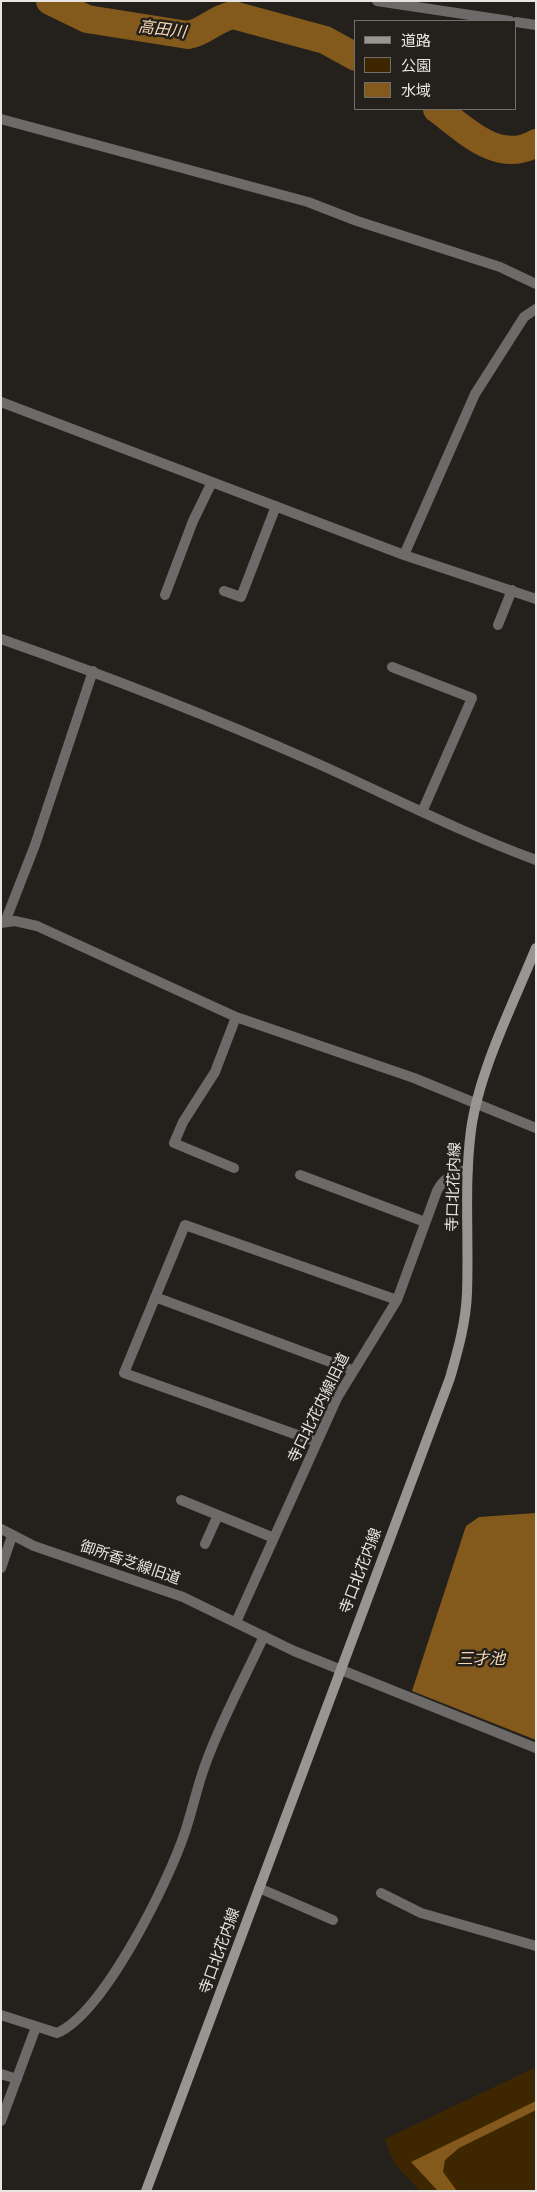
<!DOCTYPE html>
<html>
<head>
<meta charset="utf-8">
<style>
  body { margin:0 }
  #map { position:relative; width:537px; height:2192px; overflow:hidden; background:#24211c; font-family:"Open Sans","Noto Sans JP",sans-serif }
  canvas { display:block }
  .frame { position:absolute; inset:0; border:2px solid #e7e4e1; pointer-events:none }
  .legend { position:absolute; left:354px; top:20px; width:162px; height:90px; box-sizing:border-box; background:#24211c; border:1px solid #726f6b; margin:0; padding:6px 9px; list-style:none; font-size:15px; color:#e7e4e1 }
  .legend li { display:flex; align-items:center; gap:10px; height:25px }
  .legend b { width:25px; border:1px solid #726f6b }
</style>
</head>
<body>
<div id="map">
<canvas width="537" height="2192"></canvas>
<div class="frame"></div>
<ul class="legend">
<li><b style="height:6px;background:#989592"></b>道路</li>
<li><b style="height:14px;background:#3e2600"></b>公園</li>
<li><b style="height:14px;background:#845a1c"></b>水域</li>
</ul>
</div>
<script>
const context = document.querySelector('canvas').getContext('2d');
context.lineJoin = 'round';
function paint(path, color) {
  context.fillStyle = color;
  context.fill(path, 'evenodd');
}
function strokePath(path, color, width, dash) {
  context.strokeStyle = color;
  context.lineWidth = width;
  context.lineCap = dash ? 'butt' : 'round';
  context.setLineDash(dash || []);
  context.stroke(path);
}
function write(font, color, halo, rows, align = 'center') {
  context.font = font + ' "Open Sans","Noto Sans JP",sans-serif';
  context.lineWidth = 5;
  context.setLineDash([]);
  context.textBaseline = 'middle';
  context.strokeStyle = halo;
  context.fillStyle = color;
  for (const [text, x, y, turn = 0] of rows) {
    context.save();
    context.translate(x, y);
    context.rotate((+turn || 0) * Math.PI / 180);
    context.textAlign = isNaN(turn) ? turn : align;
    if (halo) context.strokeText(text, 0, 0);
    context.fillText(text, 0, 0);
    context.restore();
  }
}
paint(new Path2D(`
  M536,2067v124h-116l-26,-28 -9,-24z`), '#3e2600');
paint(new Path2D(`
  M536,1513v227l-124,-49 54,-165 13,-9z
  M536,2101v9l-77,38 -14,12 -2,12 14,19h-19l-27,-29z`), '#845a1c');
strokePath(new Path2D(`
  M50,1l37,18 101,16c17,-3 26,-16 45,-20l92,25 31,17
  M437,109c29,21 61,56 99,34`), '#845a1c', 28);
strokePath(new Path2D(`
  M377,1l133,20
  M516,22l20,3
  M1,119l307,83 49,19 143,46 36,17
  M1,402l403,153 132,44
  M404,555l71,-161 49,-77 12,-8
  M224,591l17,6 35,-91
  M165,595l28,-74 19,-39
  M498,625l14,-35
  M1,639c106,37 211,78 313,123 74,33 146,70 222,98
  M392,667l80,31 -50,114
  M5,922l30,-77 58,-174
  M1,923l14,-2 22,5 199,91 178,61 122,50
  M234,1168l-60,-25 9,-21 32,-50 21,-55
  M300,1175l125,47
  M155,1297l197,73
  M317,1442l-193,-69 61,-148 212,75
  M181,1500l93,38
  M205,1544l13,-29
  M1,1568l11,-32
  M236,1622l101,-224 60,-98 40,-109c7,-14 17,-17 31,-22
  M259,1888l74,32
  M381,1893l40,20 115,33
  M1,2015l56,18c47,-20 112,-152 128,-201 8,-24 13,-49 22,-72 16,-43 38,-83 57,-124
  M1,2074l16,5
  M1,2121l35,-94`), '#6d6b69', 10);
strokePath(new Path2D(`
  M1,1529l33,17 149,51 111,54 242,97`), '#6d6b69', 10);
strokePath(new Path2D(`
  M146,2191l304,-813c8,-28 16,-56 17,-85 2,-54 -3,-109 4,-163 8,-59 42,-126 65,-182`), '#989592', 10);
write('15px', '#e7e4e1', '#24211c', [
  ["寺口北花内線",454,1187,-88],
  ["寺口北花内線旧道",319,1408,-64],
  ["御所香芝線旧道",130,1563,19],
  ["寺口北花内線",361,1571,-69],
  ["寺口北花内線",220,1951,-70]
]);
write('italic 16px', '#f8dab5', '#24211c', [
  ["高田川",162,30,7],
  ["三才池",481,1659]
]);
</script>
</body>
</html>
